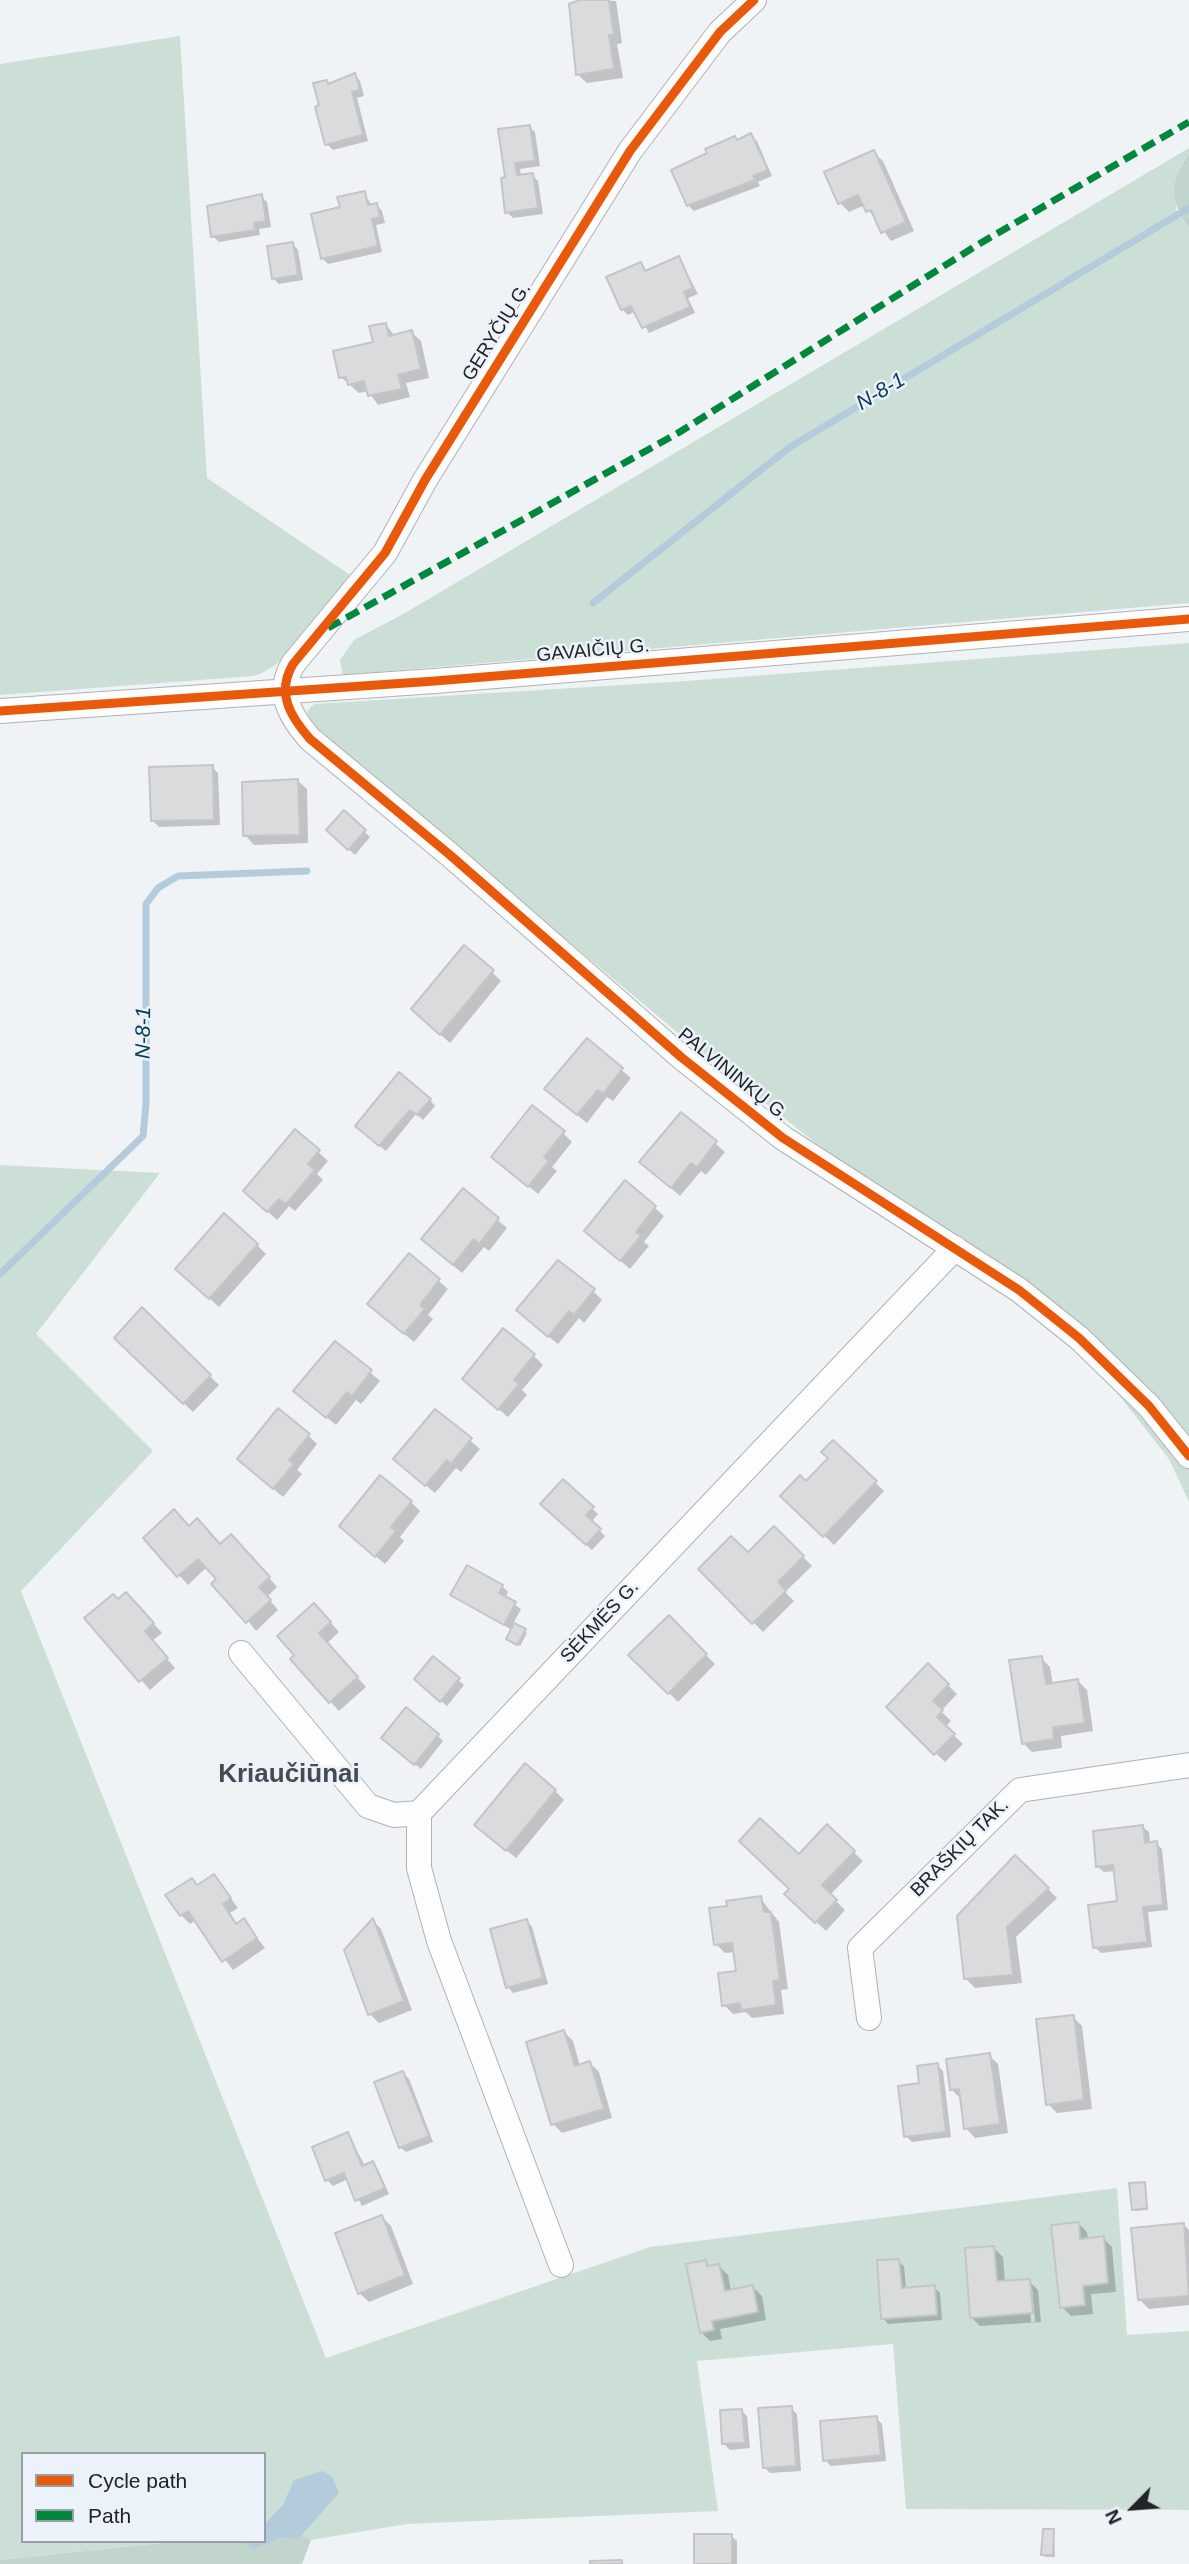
<!DOCTYPE html>
<html>
<head>
<meta charset="utf-8">
<style>
  body { margin:0 }
  #map { position:relative; width:1189px; height:2564px; overflow:hidden; background:#f0f3f6; font-family:Arial,sans-serif }
  canvas { display:block }
  .legend { position:absolute; left:21px; top:2452px; width:245px; height:91px; box-sizing:border-box; background:#ecf2fa; border:2px solid #9b9fa5; margin:0; padding:9px 12px; list-style:none; font-size:21px; color:#212326 }
  .legend li { display:flex; align-items:center; gap:14px; height:35px }
  .legend b { width:35px; border:2px solid #9b9fa5 }
  .north { position:absolute; left:1098px; top:2473px; width:70px; height:70px; -webkit-text-stroke:5px #ecf2fa; paint-order:stroke; rotate:245deg; font-size:19px; font-weight:700; line-height:28px; text-align:center; color:#212326 }
  .north::after { content:''; display:block; margin:auto; width:24px; height:32px; background:#212326; clip-path:polygon(50% 0,100% 100%,50% 72%,0 100%) }
</style>
</head>
<body>
<div id="map">
<canvas width="1189" height="2564"></canvas>
<ul class="legend">
<li><b style="height:9px;background:#e8590c"></b>Cycle path</li>
<li><b style="height:9px;background:#00873e"></b>Path</li>
</ul>
<div class="north">N</div>
</div>
<script>
const context = document.querySelector('canvas').getContext('2d');
context.lineJoin = 'round';
function paint(path, color) {
  context.fillStyle = color;
  context.fill(path, 'evenodd');
}
function strokePath(path, color, width, dash) {
  context.strokeStyle = color;
  context.lineWidth = width;
  context.lineCap = dash ? 'butt' : 'round';
  context.setLineDash(dash || []);
  context.stroke(path);
}
function write(font, color, halo, rows, align = 'center') {
  context.font = font + ' Arial,sans-serif';
  context.lineWidth = 5;
  context.setLineDash([]);
  context.textBaseline = 'middle';
  context.strokeStyle = halo;
  context.fillStyle = color;
  for (const [text, x, y, turn = 0] of rows) {
    context.save();
    context.translate(x, y);
    context.rotate((+turn || 0) * Math.PI / 180);
    context.textAlign = isNaN(turn) ? turn : align;
    if (halo) context.strokeText(text, 0, 0);
    context.fillText(text, 0, 0);
    context.restore();
  }
}
paint(new Path2D(`
  M180,36l27,442 146,99c-26,30 -61,87 -99,99l-254,19v-631z
  M1189,148v6l-8,11 -5,45 13,18v375l-846,72 -3,-15 14,-20 51,-27z
  M1189,643v859l-20,-43 -71,-91 -124,-118 -151,-101 -121,-96 -391,-327 -4,-15 7,-7 372,-23z
  M0,1165l160,8 -124,161 117,117 -132,140 305,767 324,-111 467,-59 10,147 62,-4v179l-283,-1 -13,-165 -196,17 21,150 -311,13 -96,16 -16,-10 -31,3v-79h-241v87h157l-180,19z`), '#cbdfd7');
paint(new Path2D(`
  M1189,154v74c-19,-26 -20,-47 0,-74z
  M295,2530l16,10 -9,24h-302v-4l180,-19h84z`), '#c1d5cd');
paint(new Path2D(`
  M323,2471l9,6 7,16 -41,46 -16,-2 -29,12 -13,-8h24v-16l19,-20 11,-25z`), '#b4cbdb');
paint(new Path2D(`
  M582,0l34,1 6,42 -5,1 6,34 -36,5 -10,-9z
  M355,75l5,6 4,15 -7,2 11,43 -35,9 -6,-6v-62l3,3z
  M529,127l6,5 5,34 -20,3 1,8 11,-2 6,6 5,33 -30,4 -6,-6v-33z
  M751,135l6,6 15,35 -14,6 2,4 -66,25 -6,-6 50,-64z
  M873,152l10,9 31,70 -23,10 -26,-36 -16,7 -9,-9z
  M364,192l8,14 5,-1 5,6 3,12 -9,2 6,27 -54,12 -6,-6 20,-50z
  M261,196l6,6 4,25 -12,2 1,6 -41,7 -6,-6z
  M293,244l5,6 5,30 -24,4 -6,-6z
  M679,258l19,36 -10,4 7,15 -46,20 -13,-22 -8,4 -6,-6 19,-45 6,8z
  M385,324l10,12 16,-4 10,9 8,37 -23,5 4,14 -32,8 -10,-14 -9,2 -18,-16 34,-34z
  M212,767l6,6 2,52 -61,2 -6,-6z
  M297,780l10,9 1,54 -54,2 -9,-10z
  M344,813l26,24 -15,18 -27,-25z
  M492,972l9,9 -51,62 -28,-25z
  M587,1041l44,37 -18,23 -6,-4 -20,26 -31,-25z
  M430,1100l5,6 -12,14 -7,-6 -30,37 -23,-19z
  M681,1114l44,38 -19,23 -5,-4 -21,25 -39,-34z
  M296,1132l32,29 -11,13 6,6 -28,31 -6,-5 -12,14 -22,-20z
  M563,1133l9,9 -20,25 5,4 -19,23 -35,-29z
  M625,1182l39,34 -20,26 5,4 -19,23 -44,-38z
  M463,1191l44,37 -18,23 -5,-4 -22,26 -30,-25z
  M257,1245l9,9 -47,53 -32,-29z
  M409,1255l39,34 -20,26 5,4 -19,23 -35,-29z
  M593,1291l9,9 -18,23 -5,-5 -21,26 -31,-25z
  M142,1310l77,75 -26,27 -77,-74z
  M336,1343l44,38 -19,23 -5,-4 -20,25 -31,-25z
  M534,1356l9,9 -21,25 5,5 -19,22 -35,-29z
  M436,1411l44,38 -19,23 -5,-4 -21,25 -30,-25z
  M308,1435l9,9 -20,26 5,4 -19,23 -35,-29z
  M833,1442l51,49 -50,54 -51,-49 23,-13 24,-25z
  M563,1482l35,32 -7,8 14,14 -13,14 -44,-40z
  M411,1502l9,9 -20,26 4,4 -19,23 -35,-29z
  M189,1528l31,18 20,-1 37,42 -10,10 11,13 -22,21 -49,-64 -19,18 -42,-46z
  M774,1528l38,38 -27,26 9,9 -31,31 -62,-63 47,-14z
  M502,1586l6,6 -3,6 16,11 -8,15 14,9 -7,13 -9,-5 1,-11 -60,-36z
  M118,1601l17,2 27,30 -10,8 23,27 -25,22 -63,-72z
  M323,1614l16,18 -12,11 39,44 -27,24 -47,-51z
  M669,1618l46,46 -37,38 -47,-47z
  M1041,1658l9,9 3,18 25,-4 9,9 6,41 -32,5 1,12 -30,4 -9,-9z
  M928,1666l29,28 -16,17 10,10 -6,6 18,17 -18,18 -57,-55z
  M458,1680l6,5 -17,21 -25,-21z
  M438,1736l5,5 -22,28 -32,-26z
  M555,1791l9,9 -48,58 -31,-25z
  M827,1827l36,34 -33,34 15,15 -19,21 -39,-37 4,-5 8,-32z
  M1143,1827l6,5 1,12 6,-1 6,6 6,61 -20,2 4,35 -51,6 -6,-6 24,-45 -4,-31 -11,1 -6,-5z
  M1015,1857l42,41 -41,39 6,46 -47,5 -9,-9z
  M214,1876l24,32 -8,5 8,12 6,-4 21,27 -32,22 -37,-50 -6,4 -9,-9z
  M760,1898l19,24 9,67 -7,1 3,24 -32,4 -6,-6 -13,2 -9,-9 14,-33 -3,-20 -10,1 -9,-9 12,-37z
  M373,1921l8,8 31,81 -33,13 -9,-9z
  M527,1921l5,6 16,57 -35,9 -5,-6z
  M1073,2017l9,9 10,83 -35,4 -9,-9z
  M564,2032l9,9 7,25 10,-3 9,9 13,46 -50,15 -9,-9z
  M989,2055l9,9 10,69 -33,5 -9,-10 -5,-29 -9,-9z
  M937,2065l6,6 8,66 -39,5 -6,-6 15,-51z
  M403,2073l6,6 24,63 -27,10 -6,-5z
  M348,2134l17,32 7,-3 6,6 11,25 -27,12 -14,-27 -15,7 -6,-6z
  M1144,2183l4,27 -12,1 -2,-2z
  M382,2217l9,9 22,58 -44,18 -10,-9z
  M1078,2223l9,9 1,8 15,-2 9,9 4,45 -25,2 2,20 -22,2 -9,-9z
  M1184,2225l5,5v75l-40,4 -9,-9z
  M994,2248l9,9 2,25 24,-1 9,9 3,32 -61,4 -9,-9zM1029,2288h3l3,34h-4z
  M898,2261l6,5 2,23 28,-2 6,6 2,27 -54,4 -5,-6z
  M705,2262l6,5 8,-1 9,9 3,16 22,-4 9,9 4,24 -46,9 2,10 -12,2 -9,-9z
  M791,2408l6,6 4,57 -31,2 -6,-6z
  M742,2411l5,5 3,32 -20,2 -6,-6z
  M876,2418l6,6 4,37 -55,5 -6,-6z
  M1054,2531l1,26h-10l-2,-3z
  M731,2536l6,5v23h-41z`), '#0003');
strokePath(new Path2D(`
  M593,603l197,-156 399,-239
  M0,1274l143,-138 3,-32v-200l12,-16 20,-12 129,-5`), '#b4cbdb', 7);
const building = new Path2D(`
  M580,0h29l5,35h-5l5,34 -38,6 -7,-71z
  M355,73l5,17 -8,2 11,43 -38,10 -10,-38 4,-2 -6,-22 14,-3 1,4z
  M530,125l5,36 -20,2 2,12 16,-2 5,35 -33,5 -4,-35 4,-1 -7,-48z
  M751,133l17,37 -15,6 2,4 -68,26 -16,-36 36,-17 -2,-4 30,-13 2,4z
  M874,150l32,72 -25,11 -10,-23 -5,2 -8,-17 -20,9 -14,-32z
  M365,191l3,14 9,-2 3,14 -8,2 6,27 -57,13 -10,-45 29,-7 -3,-10z
  M262,194l4,27 -12,2 1,7 -44,7 -4,-31z
  M293,242l5,33 -26,4 -5,-33z
  M679,256l14,32 -9,4 6,15 -48,21 -11,-22 -10,4 -15,-33 35,-15 4,9z
  M386,323l3,13 23,-6 9,39 -23,6 4,14 -34,7 -4,-15 -16,4 -2,-8 -7,1 -6,-27 40,-9 -4,-16z
  M213,765l1,55 -63,1 -2,-54z
  M298,779l2,56 -57,1 -1,-54z
  M344,810l22,20 -18,20 -22,-20z
  M464,945l30,25 -54,65 -29,-26z
  M587,1038l36,30 -20,26 -5,-4 -21,25 -33,-26z
  M399,1072l32,27 -14,16 -7,-5 -31,36 -24,-20z
  M532,1105l33,26 -21,26 5,4 -21,26 -37,-30z
  M681,1112l36,29 -20,26 -6,-4 -20,25 -32,-26z
  M295,1129l25,21 -12,14 7,6 -29,34 -7,-5 -12,13 -24,-21z
  M625,1180l31,26 -20,26 5,4 -21,25 -36,-30z
  M463,1188l36,30 -20,26 -5,-5 -21,26 -32,-26z
  M224,1213l34,31 -49,55 -34,-30z
  M409,1253l31,26 -20,26 5,4 -21,25 -37,-30z
  M558,1260l37,29 -21,26 -5,-4 -21,26 -32,-27z
  M142,1307l69,68 -28,29 -69,-66z
  M503,1328l32,26 -21,26 5,4 -21,26 -36,-31z
  M335,1341l37,29 -20,26 -5,-4 -21,26 -33,-27z
  M278,1408l32,26 -21,26 5,4 -21,25 -36,-30z
  M435,1409l37,29 -21,26 -4,-4 -22,26 -32,-27z
  M833,1440l44,41 -54,56 -43,-41 20,-21 6,6 22,-23 -7,-6z
  M380,1475l32,26 -21,26 5,4 -21,26 -36,-31z
  M563,1479l31,28 -8,8 15,14 -15,16 -46,-41z
  M174,1509l15,17 8,-8 23,26 11,-10 39,43 -11,10 12,13 -25,23 -35,-39 5,-5 -18,-20 -21,18 -34,-39z
  M774,1526l30,30 -26,26 8,9 -34,33 -54,-55 33,-33 17,16z
  M467,1565l36,20 -4,8 17,9 -12,23 -54,-30z
  M126,1592l28,31 -9,8 23,27 -29,24 -55,-64 29,-24 5,5z
  M314,1603l17,19 -12,11 39,44 -29,26 -39,-44 4,-4 -17,-19z
  M669,1615l38,39 -39,40 -40,-39z
  M514,1623l12,6 -9,16 -11,-6z
  M433,1656l27,22 -20,24 -26,-23z
  M1042,1656l4,28 32,-5 7,44 -32,4 1,12 -32,5 -13,-84z
  M928,1663l21,21 -16,17 10,9 -6,7 18,17 -21,21 -48,-48z
  M406,1707l33,27 -25,31 -33,-27z
  M525,1763l31,27 -50,61 -32,-26z
  M760,1818l39,36 28,-30 28,27 -33,34 15,15 -22,23 -31,-29 5,-5 -50,-48z
  M1143,1825l2,18 12,-2 6,64 -20,2 4,35 -54,6 -5,-43 29,-4 -4,-36 -17,2 -3,-36z
  M1015,1855l34,33 -42,39 6,48 -49,4 -7,-63z
  M214,1874l17,24 -8,6 13,20 8,-6 13,20 -35,24 -34,-51 -8,5 -15,-21 27,-17 5,7z
  M761,1896l3,16h7l9,68 -7,1 3,24 -35,5 -1,-7 -18,3 -4,-33 18,-2 -4,-28 -18,2 -5,-37 18,-2 -1,-5z
  M373,1918l31,83 -36,14 -24,-65z
  M527,1919l16,59 -37,10 -16,-59z
  M1074,2015l10,85 -38,5 -10,-86z
  M564,2030l11,36 15,-5 14,48 -53,16 -25,-83z
  M990,2053l10,71 -36,5 -5,-40 -9,1 -4,-31z
  M938,2063l8,69 -42,5 -6,-51 21,-3 -2,-17z
  M403,2071l26,65 -30,12 -25,-66z
  M348,2132l14,34 11,-5 12,27 -30,13 -11,-28 -19,8 -13,-34z
  M1145,2182l2,26 -15,2 -3,-27z
  M382,2215l23,60 -47,19 -23,-61z
  M1079,2222l1,17 24,-3 4,47 -25,3 2,19 -25,3 -9,-83z
  M1184,2223l5,73 -51,4 -7,-72z
  M994,2246l3,35 33,-2 3,34 -63,5 -5,-70z
  M899,2259l3,29 33,-3 2,30 -56,4 -4,-59z
  M706,2260l1,6 12,-2 6,27 28,-6 5,27 -46,9 2,9 -14,3 -14,-69z
  M792,2406l4,60 -33,2 -5,-60z
  M742,2409l3,34 -23,1 -2,-34z
  M877,2416l4,39 -58,6 -3,-40z
  M1043,2529h11l-1,26h-12z
  M694,2534h38v30h-38z
  M622,2560v4h-32v-3z`);
paint(building, '#dadbdd');
strokePath(building, '#c5c5c8', 2);
const minor = new Path2D(`
  M754,0l-34,32 -90,119 -205,329 -40,73 -92,111c-17,29 -3,52 17,75l140,116 231,202 102,81 236,152 60,48 70,68 40,50
  M0,711l435,-30 754,-62
  M241,1653l127,153 26,9 25,-2 536,-565
  M419,1813v55l20,73 122,324
  M869,2018l-9,-70 160,-158 169,-25`);
strokePath(minor, '#afb2b4', 26);
strokePath(minor, '#fdfdfe', 24);
strokePath(new Path2D(`
  M328,628l350,-195 301,-189 210,-122`), '#00873e', 7, [14, 7]);
strokePath(new Path2D(`
  M754,0l-34,32 -90,119 -205,329 -40,73 -92,111c-17,29 -3,52 17,75l140,116 231,202 102,81 236,152 60,48 70,68 40,50
  M0,711l435,-30 754,-62`), '#e8590c', 9);
write('19px', '#212326', '#ecf2fa', [
  ["GERYČIŲ G.",497,332,-58],
  ["GAVAIČIŲ G.",593,651,-5],
  ["PALVININKŲ G.",733,1075,39],
  ["SĖKMĖS G.",600,1622,-47],
  ["BRAŠKIŲ TAK.",960,1848,-45]
]);
write('italic 21px', '#003b58', '#ecf2fa', [
  ["N-8-1",881,392,-31],
  ["N-8-1",144,1033,-89]
]);
write('bold 26px', '#474b51', '#ecf2fa', [
  ["Kriaučiūnai",289,1775]
]);
</script>
</body>
</html>
